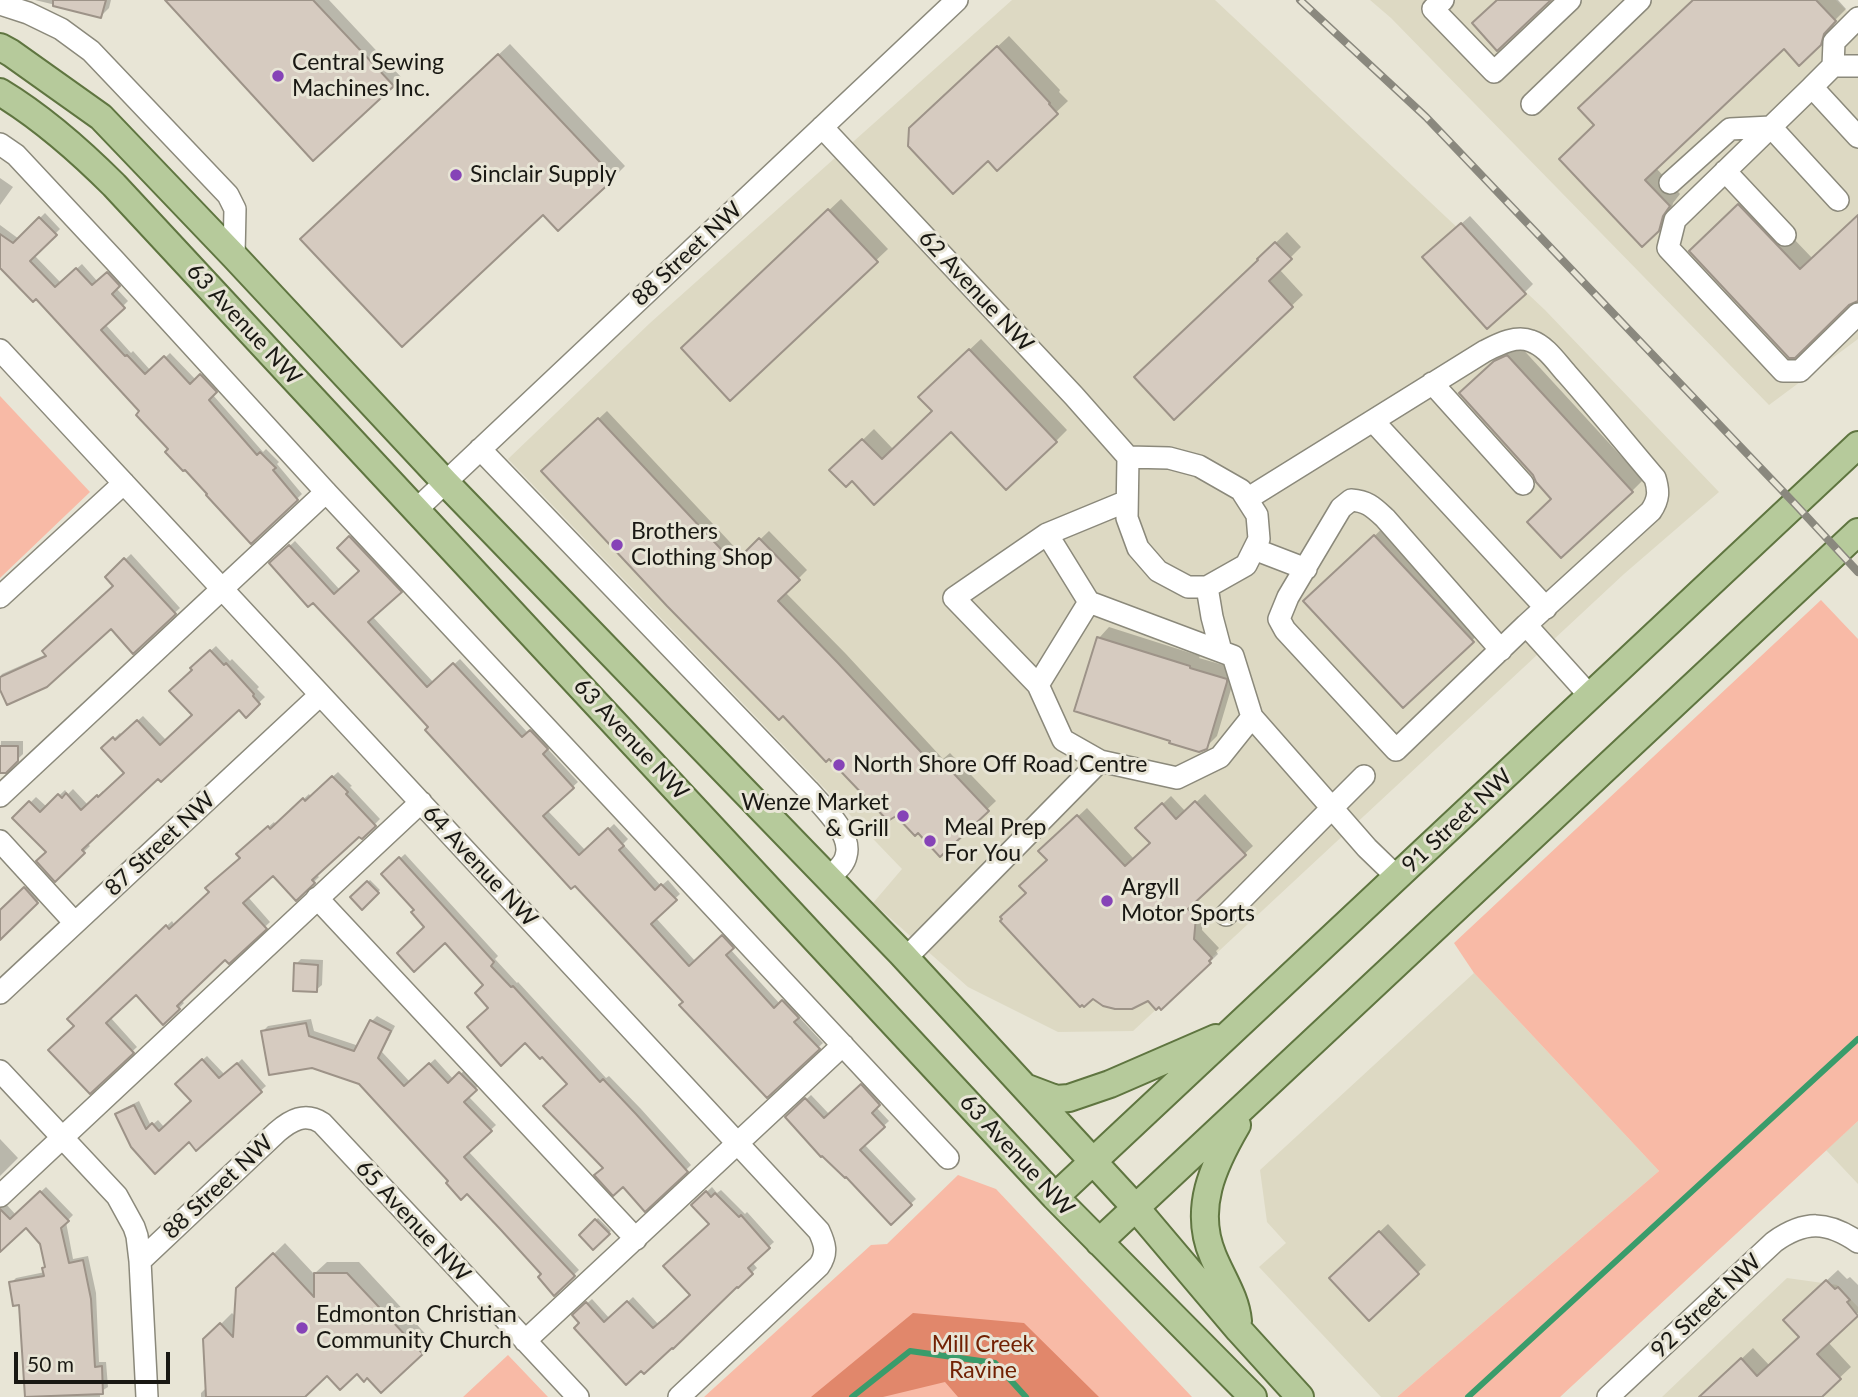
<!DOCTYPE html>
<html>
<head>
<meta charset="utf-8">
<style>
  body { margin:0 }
  #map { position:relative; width:1858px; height:1397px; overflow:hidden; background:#e8e5d6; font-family:Lato,sans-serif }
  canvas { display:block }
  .scale { position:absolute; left:14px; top:1352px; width:156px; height:32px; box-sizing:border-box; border:4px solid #191813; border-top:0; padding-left:9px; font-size:21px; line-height:24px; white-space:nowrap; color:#191813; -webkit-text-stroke:5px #e8e5d6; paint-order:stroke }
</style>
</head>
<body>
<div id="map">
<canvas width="1858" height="1397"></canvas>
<div class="scale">50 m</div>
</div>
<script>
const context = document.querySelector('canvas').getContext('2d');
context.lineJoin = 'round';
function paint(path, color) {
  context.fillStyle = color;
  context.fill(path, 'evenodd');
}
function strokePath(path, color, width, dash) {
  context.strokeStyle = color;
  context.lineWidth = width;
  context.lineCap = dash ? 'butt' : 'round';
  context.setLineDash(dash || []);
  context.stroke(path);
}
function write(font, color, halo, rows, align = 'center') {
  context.font = font + ' Lato,sans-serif';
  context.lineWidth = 6;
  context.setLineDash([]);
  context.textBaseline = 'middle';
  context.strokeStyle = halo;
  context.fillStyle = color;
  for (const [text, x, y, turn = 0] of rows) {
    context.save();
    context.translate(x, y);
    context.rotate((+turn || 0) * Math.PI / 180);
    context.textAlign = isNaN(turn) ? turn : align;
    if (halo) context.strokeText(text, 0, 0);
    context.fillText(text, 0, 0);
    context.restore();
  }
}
paint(new Path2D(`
  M1012,0h203l330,310 174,182 -95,82 -491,457 -75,1 -90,-45 -95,-84 29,-34 -394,-410 142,-136z
  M1370,0h466l22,22v317l-89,66 -378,-387z
  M1474,973l185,198 -262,226h-16l-122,-130 27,-24 -19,-21 -7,-52z
  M1858,1121v63l-32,-34z
  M1787,1278l50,7 21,22v90h-196z`), '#ddd9c3');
paint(new Path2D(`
  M0,396l90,96 -90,86z
  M1821,600l37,39v482l-298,276h-163l262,-226 -185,-198 -20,-30z
  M958,1175l38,14 196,208h-488l167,-152 16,-1z
  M508,1355l40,42h-85z`), '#f8baa6');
paint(new Path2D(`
  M913,1313l111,10 75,74h-141l-13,-15 -62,15h-72z`), '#e1876b');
paint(new Path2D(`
  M35,0h76l-2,8 -8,8z
  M167,0h162l72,77 -9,8z
  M1695,0h143l8,9 -11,11 -3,12 -32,31 -16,-16 -128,121 24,26 -7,9 -3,14 -28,27 -45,-119z
  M1009,36l51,54 -1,2 9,9 -71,67 -9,-10 -65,-42z
  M510,44l115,122 -11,11 -71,36 -229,15z
  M0,178l13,9 -13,18z
  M1751,194l62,65 45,-43v83l-156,-59z
  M841,199l47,50 -158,149 -36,-61z
  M45,213l15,16 -26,26 27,28 21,-19 16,18 15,-14 11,12 -8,8 12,13 -23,23 26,29 2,-2 18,20 19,-18 26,27 10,-10 15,16 -9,8 51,58 3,-3 13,13 -2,2 25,30 -51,48 -80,-93 -29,-38 -106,-114 -36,-29v-43l19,14z
  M1470,216l63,68 -9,9 -91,-44z
  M1287,232l14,15 -22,22 24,26 -129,122 -38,-40z
  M981,339l86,91 -11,11 -105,-11 -99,49 -20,-9 42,-41 19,20 41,-38 -3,-25z
  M1519,345l124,135 -11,11 -79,8 -80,-117 34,-32z
  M607,411l136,145 26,-25 38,39 -22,22 61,62 97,105 7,-6 46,48 -56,53 -22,-23 -89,-74 -46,-43 -240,-243z
  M1386,525l98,104 -81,76 -86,-115z
  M355,532l50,54 -33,30 62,67 26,-24 68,74 8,-7 16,17 -5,5 31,34 -31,28 39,41 28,-27 14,15 -5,5 38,42 7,-6 12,14 -25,23 41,45 32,-30 9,9 -7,8 50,55 9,-8 14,15 -5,5 25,27 -56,53 -82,-94 -372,-402 -42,-36 24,-23 45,49 21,-19 -22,-23z
  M131,554l49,54 -47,43 -22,-24 -111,59v-9l2,-3 45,-20 68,-68 -8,-9z
  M1109,627l91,29 -1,2 38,11 -20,67 -11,11 -107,-109z
  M216,646l14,15 2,-2 27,28 -2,2 8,8 -19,18 -7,-7 -81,69 -71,66 3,3 -35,33 -7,-27 -33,-34 21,-21 11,10 18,-17 3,4 5,-5 15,16 15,-14 2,2 21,-20 -22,-25 16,-15 2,2 21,-19 23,24 28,-25v-45l-2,-2z
  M1,741h22v13l-18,17h-5z
  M338,772l14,14 -2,1 30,32 -18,18 -3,-3 -43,40 3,3 -22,21 -24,-25 -25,24 22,25 -41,39 -3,-3 -45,42 3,3 -20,20 -28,-30 -26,24 27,30 -47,44 -14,-65 -7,-7 103,-98 3,5 36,-34 31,-34 2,-9 30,-27 2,3 33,-31 2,3z
  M1205,794l48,52 -57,54 8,8 -2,22 17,18 -3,3 2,3 -8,8 -182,-69 21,-33 -8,-9 46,-43 47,51 18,-16 -14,-15 33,-32 15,16z
  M405,854l93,102 -3,3 22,24 1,-1 88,96 3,-2 32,33 50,56 -46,44 -40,-42 -36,-83 -27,-30 -52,-46 -4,-23 -41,-44 -18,-14 -11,-17 -33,-36z
  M370,880l10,10 -18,17 -10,-9z
  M30,883l12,14 -42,43v-28z
  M301,959l22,1 -1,25 -6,5 -20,-26z
  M377,1016l18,10 -13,26 28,30 25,-23 19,21 12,-11 14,15 -12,12 28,29 -28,26 111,119 -25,23 -11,-20 -76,-82 -16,-10 -91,-99 -97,-51 5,-5 43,-7 3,12 45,15 13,-25z
  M207,1056l18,19 17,-16 24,27 -70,62 -7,-8 -34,31 -38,-56 4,-5 18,-9 12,25 7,-6 6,7 29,-26 -16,-17z
  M867,1080l17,19 -8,8 13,14 -25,23 52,55 -25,23 -104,-105 24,-22 19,20z
  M0,1139l18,19 -18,18z
  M46,1187l27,28 -7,7 7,37 15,-3 8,37 3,69h7l2,25 -8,5v5h-74l-5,-94 -10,-20 5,-5 29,-6 2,-6 -5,-23 -16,-18 -26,-4v-14l3,-3h3l10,11z
  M712,1187l5,6 4,-3 24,24 2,-2 27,30 -22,20 5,6 -84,79 -92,-24 -7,-8 18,-16 18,20 23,-22 26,28 33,-30 20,-71 -19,-19z
  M598,1218l13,13 -18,17 -12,-13z
  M1388,1224l38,41 -57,53 -38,-40z
  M285,1243l29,31 13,-12h32l74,80 -11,11 -55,23 -10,-4 -30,2 -25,23h-101v-4l6,-6 -2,-47 27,-27 4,4 2,-28z
  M1838,1270l9,9 3,-2 8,8v28l-30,29 23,25 -32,30h-118l52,-49 17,18 31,-30 -4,-28z`), '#0003');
strokePath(new Path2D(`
  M852,1397l58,-46 85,12 31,34
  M1468,1397l390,-358`), '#399c6b', 6);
const building = new Path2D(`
  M53,0h53l-5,18 -48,-12z
  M165,0h148l81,86 -81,75z
  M1497,0h54l-54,51 -25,-28z
  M1693,0h123l20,21 -12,13 -3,11 -22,21 -15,-17 -139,131 25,26 -7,10 -4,15 -17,16 -83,-88 35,-34 -16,-17z
  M997,46l53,57 -1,1 9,10 -61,57 -9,-10 -35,33 -45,-48 1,-18z
  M498,54l117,124 -57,53 -15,-16 -141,132 -102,-108z
  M1738,204l62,65 58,-54v86l-9,4 -54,53h-6l-100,-107z
  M828,209l50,53 -148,139 -49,-53z
  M39,217l18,18 -27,26 25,26 21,-19 16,17 15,-13 13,14 -8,8 13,14 -24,22 24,26 2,-1 18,19 19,-18 26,28 10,-10 17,18 -8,8 48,55 3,-3 16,16 -3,2 25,30 -47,44 -45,-49 1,-1 -22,-24 -2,1 -18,-19 3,-3 -32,-34 3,-4 -103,-112 -3,3 -33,-34v-34l13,9z
  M1461,223l65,71 -39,35 -65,-72z
  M1275,242l17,17 -23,22 24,26 -119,113 -40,-43 124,-117 -1,-1z
  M969,349l88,93 -51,48 -55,-58 -77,73 -22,-24 -6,6 -17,-17 33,-31 20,20 50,-48 -14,-14z
  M1507,355l126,137 -72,66 -34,-36 24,-23 -15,-17 -3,-7 -74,-82 35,-32z
  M598,418l136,145 25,-25 41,42 -22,21 60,62 96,103 7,-6 48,51 -49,46 -22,-24 -3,3 -19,-20 -8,5 -59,-62 -3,3 -43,-46 -4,4 -112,-114 -126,-135z
  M1374,535l100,107 -71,66 -100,-107z
  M349,536l53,56 -34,30 59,65 26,-24 69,74 8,-7 18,19 -5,5 31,34 -31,28 36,39 29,-27 16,18 -5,4 36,40 6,-6 16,16 -26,24 38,42 33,-31 12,13 -8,7 48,53 8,-8 17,18 -5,4 26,27 -53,49 -88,-93 4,-3 -39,-42 -69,-74 -4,3 -146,-159 3,-3 -83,-90 -32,-34 -5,4 -39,-44 20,-18 45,49 25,-23 -22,-23z
  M124,558l52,56 -43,40 -22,-25 -64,58 -40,18 -7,-15v-13l46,-21 -4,-5 71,-65 -8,-9z
  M1097,637l93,29v2l37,11v3l-20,67 -8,3 -30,-9 1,-2 -96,-30z
  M210,650l14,15 2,-2 28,31 -1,2 7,8 -14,14 -7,-8 -78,72 -3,-3 -76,71 3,3 -30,29 -19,-21 10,-9 -34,-34 17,-17 11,11 18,-18 4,4 4,-5 15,17 16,-15 1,2 26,-24 -23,-25 12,-11 2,3 22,-20 23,25 32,-30 -23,-24 23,-21 -2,-2z
  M0,746h18v15l-12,12h-6z
  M332,776l16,16 -2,2 30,32 -14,13 -3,-2 -47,43 3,3 -19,18 -23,-25 -30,27 24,26 -38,35 -4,-4 -48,46 3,3 -17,16 -27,-30 -30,28 28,30 -44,41 -42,-44 26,-24 -7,-7 99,-94 3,4 40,-37 -4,-4 35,-30 -4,-4 32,-28 2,3 33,-31 2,3z
  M1195,801l51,54 -58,54 8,8 -2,22 18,19 -3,3 2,2 -50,47 -2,-3 -3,3 -8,-9 -16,8h-17l-12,-3 -10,-7 -9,8 -2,-2 -2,2 -80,-86 2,-2 -2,-2 26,-24 -7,-7 28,-26 -9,-9 39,-36 48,51 25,-23 -15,-15 27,-25 14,16z
  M399,857l95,105 -3,4 20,21 2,-1 87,96 3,-3 33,35 52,58 -43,40 -22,-25 -10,9 -19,-21 9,-7 -60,-62 24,-22 -25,-27 -2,2 -15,-16 -24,23 -34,-39 21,-19 -13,-15 8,-8 -38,-42 -31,29 -17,-19 27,-26 -13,-15 3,-2 -33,-36z
  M367,881l12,12 -17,17 -12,-13z
  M24,887l14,16 -38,37v-30z
  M294,963l24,2 -1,27 -24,-1z
  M370,1020l21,11 -13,27 26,28 25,-23 19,20 11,-11 18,18 -13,12 28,29 -28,26 111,119 -21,20 -16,-19 3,-3 -40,-44 -34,-36 -6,6 -15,-17 2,-2 -89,-97 -47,-16 -43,7 -8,-44 45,-8 3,13 45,15z
  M202,1059l17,19 18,-15 25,29 -66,59 -7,-9 -34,32 -24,-27 -16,-33 19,-9 12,24 6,-6 7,8 32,-30 -16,-17z
  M861,1084l19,21 -8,8 13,14 -25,23 52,55 -21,20 -45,-48 -1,1 -23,-22 -1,1 -36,-40 20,-19 19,20z
  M40,1191l29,30 -8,7 8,35 14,-3 8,39 4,68 7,-1 1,28 -78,3 -6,-92 -6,1 -4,-24 35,-6 -2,-8 3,-1 -5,-23 -14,-16 -26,24v-43l10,10z
  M706,1191l5,6 4,-4 24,24 2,-2 29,33 -22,20 5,6 -15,14 -1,-1 -64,62 -1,-1 -28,26 -3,-3 -15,14 -52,-57 5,-5 -7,-8 14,-13 18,20 23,-21 26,27 13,-11 24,-22 -27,-29 46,-42 -18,-19z
  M595,1219l15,15 -17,16 -14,-15z
  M1379,1231l40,43 -50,47 -40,-43z
  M273,1253l41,44v-24h33l76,81 -42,39 -14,-15 -3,4 -7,-8 -17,16 -13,-14 -22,21h-99l-3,-58 17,-16 13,14 3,-49z
  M1826,1280l9,9 3,-2 12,13 -3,2 11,14 -41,38 24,25 -19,18h-123l42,-39 16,18 42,-39 -16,-17z`);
paint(building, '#d6cbc0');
strokePath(building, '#9d9388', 2);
const minor = new Path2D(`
  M1443,0l-10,9 61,63 76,-72
  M0,4l28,9 33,16 30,22 137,144 7,14 -1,47
  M1833,66h25
  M1812,87l21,-21 1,-24 24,-24
  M1532,104l108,-104
  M822,127l252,269 54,61 41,1 30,8 42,24 16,25 2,24 -13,26 -39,22h-19l-30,-16 -20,-23 -11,-30 1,-61
  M1858,137l-46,-50 -137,133 -7,28 115,123h17l58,-57
  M0,144l16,11 99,106 211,231 622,666
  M1725,171l60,64
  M1670,183l60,-54 41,-2 67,73
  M0,350l819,881c6,13 9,22 0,35l-140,131
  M1432,383l91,101
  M1373,421l173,187
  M480,449l328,341c14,16 45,44 38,66 -2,10 -12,16 -18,22
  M1247,499l238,-148c14,-7 31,-16 46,-10 15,5 26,22 36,33 30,34 59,70 88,104 4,13 4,21 -4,33l-125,114 64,71
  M417,509l540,-509
  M1047,534l-93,64 84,87 25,55 37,21 77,17 43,-21 32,-40 80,91 -106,107
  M1254,549l52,20
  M1207,587l5,30 9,34
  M0,597l124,-114
  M1089,602l-42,-68 80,-33
  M1501,650l-116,-132c-12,-11 -18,-17 -34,-18l-10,8 -53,89 -9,22 6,11 111,120 130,-125
  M1038,685l51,-83 144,54 19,61
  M1364,776l-32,32 35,40 30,29
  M0,796l326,-304
  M0,841l75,82
  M317,898l319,341
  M906,958l194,-197
  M0,993l320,-298
  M0,1071l117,125 17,31 3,9 3,25 7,136
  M0,1196l421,-394
  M140,1261l137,-129c14,-12 28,-20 45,-9l256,274
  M525,1341l318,-296
  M1608,1397l166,-155c31,-22 53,-21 84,0`);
const major = new Path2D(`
  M0,47l11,6 90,64 133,139 211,226 456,471 234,254 104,123 61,67
  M0,92c43,26 79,58 114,93l941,1012 198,200
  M1027,1088l29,11 13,-1 41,-14 106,-46
  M1237,1125c-24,41 -44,84 -24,131 9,22 23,42 25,65
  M1055,1197l803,-752
  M1099,1242l759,-710`);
strokePath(minor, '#8b897b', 24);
strokePath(major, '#5f7540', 30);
strokePath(minor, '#fff', 21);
strokePath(major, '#b6ca9b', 26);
const rail = new Path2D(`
  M1300,0l126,117 369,387 63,68`);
strokePath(rail, '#8a887e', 8);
strokePath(rail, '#e8e5d6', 5, [16]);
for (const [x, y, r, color] of [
  [278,76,7,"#8643b7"],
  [456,175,7,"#8643b7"],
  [617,545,7,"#8643b7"],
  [839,765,7,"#8643b7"],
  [903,816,7,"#8643b7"],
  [930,841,7,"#8643b7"],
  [1107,901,7,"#8643b7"],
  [302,1328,7,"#8643b7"]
]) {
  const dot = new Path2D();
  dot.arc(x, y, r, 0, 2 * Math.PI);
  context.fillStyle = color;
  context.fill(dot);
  strokePath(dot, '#e8e5d6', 2.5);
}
write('23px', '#191813', '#e8e5d6', [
  ["Central Sewing",292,63],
  ["Machines Inc.",292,89],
  ["Sinclair Supply",470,175],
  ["Brothers",631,532],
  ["Clothing Shop",631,558],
  ["North Shore Off Road Centre",853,765],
  ["Wenze Market",889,803,"right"],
  ["& Grill",889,829,"right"],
  ["Meal Prep",944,828],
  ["For You",944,854],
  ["Argyll",1121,888],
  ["Motor Sports",1121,914],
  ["Edmonton Christian",316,1315],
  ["Community Church",316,1341]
], 'left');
write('23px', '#191813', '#e8e5d6', [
  ["88 Street NW",687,254,-43],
  ["62 Avenue NW",976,291,47],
  ["63 Avenue NW",244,324,47],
  ["63 Avenue NW",631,739,47],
  ["91 Street NW",1457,821,-43],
  ["87 Street NW",160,844,-43],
  ["64 Avenue NW",480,866,47],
  ["63 Avenue NW",1017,1155,47],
  ["88 Street NW",218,1187,-43],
  ["65 Avenue NW",413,1221,47],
  ["92 Street NW",1706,1306,-43]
]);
write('23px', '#712103', '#e8e5d6', [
  ["Mill Creek",983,1345],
  ["Ravine",983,1371]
]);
</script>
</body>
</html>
